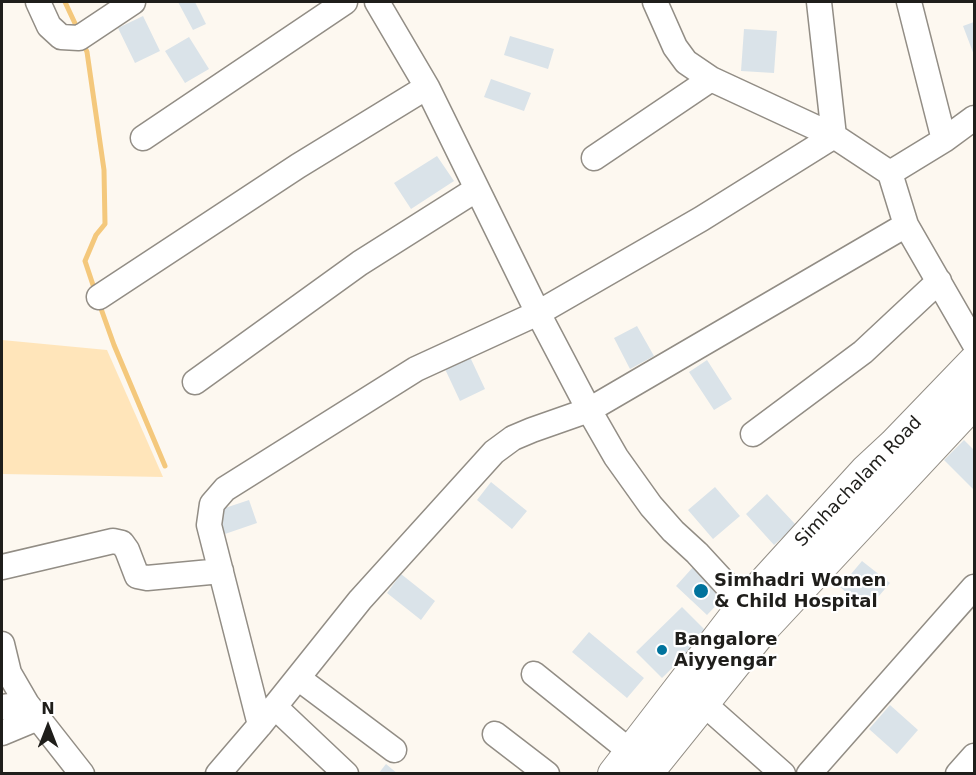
<!DOCTYPE html>
<html>
<head>
<meta charset="utf-8">
<style>
  body { margin:0 }
  #map { position:relative; width:976px; height:775px; overflow:hidden; background:#fdf8f0; font-family:"DejaVu Sans",sans-serif }
  canvas { display:block }
  .frame { position:absolute; inset:0; border:3px solid #1f1e1b; pointer-events:none }
  .north { position:absolute; left:18px; top:697px; width:60px; height:60px; -webkit-text-stroke:4px #fff; paint-order:stroke; rotate:0deg; font-size:16px; font-weight:700; line-height:24px; text-align:center; color:#1f1e1b }
  .north::after { content:''; display:block; margin:auto; width:21px; height:27px; background:#1f1e1b; clip-path:polygon(50% 0,100% 100%,50% 72%,0 100%) }
</style>
</head>
<body>
<div id="map">
<canvas width="976" height="775"></canvas>
<div class="frame"></div>
<div class="north">N</div>
</div>
<script>
const context = document.querySelector('canvas').getContext('2d');
context.lineJoin = 'round';
function paint(path, color) {
  context.fillStyle = color;
  context.fill(path, 'evenodd');
}
function strokePath(path, color, width, dash) {
  context.strokeStyle = color;
  context.lineWidth = width;
  context.lineCap = dash ? 'butt' : 'round';
  context.setLineDash(dash || []);
  context.stroke(path);
}
function write(font, color, halo, rows, align = 'center') {
  context.font = font + ' "DejaVu Sans",sans-serif';
  context.lineWidth = 4.5;
  context.setLineDash([]);
  context.textBaseline = 'middle';
  context.strokeStyle = halo;
  context.fillStyle = color;
  for (const [text, x, y, turn = 0] of rows) {
    context.save();
    context.translate(x, y);
    context.rotate((+turn || 0) * Math.PI / 180);
    context.textAlign = isNaN(turn) ? turn : align;
    if (halo) context.strokeText(text, 0, 0);
    context.fillText(text, 0, 0);
    context.restore();
  }
}
paint(new Path2D(`
  M2,340l105,10 56,127 -161,-3z`), '#ffe5ba');
strokePath(new Path2D(`
  M65,2l14,30
  M83,43l4,9 17,118 1,54 -9,11 -11,26 10,30
  M99,303l15,42 51,121`), '#f4c87c', 5);
paint(new Path2D(`
  M178,2h17l11,22 -13,6z
  M143,16l17,35 -25,12 -17,-35z
  M974,22v33l-11,-29z
  M744,29l33,2 -3,42 -33,-2z
  M510,36l44,13 -6,20 -44,-14z
  M189,37l20,32 -24,14 -20,-32z
  M491,79l40,14 -7,18 -40,-14z
  M437,156l17,25 -43,28 -17,-26z
  M637,326l17,30 -24,13 -16,-31z
  M470,357l15,32 -25,12 -15,-32z
  M707,360l25,39 -18,11 -25,-38z
  M964,440l10,10v40l-30,-30z
  M491,482l36,29 -15,18 -35,-29z
  M715,487l25,29 -27,23 -25,-29z
  M767,494l29,31 -22,20 -28,-31z
  M249,500l8,23 -35,12 -9,-23z
  M862,561l28,22 -23,27 -27,-23z
  M694,566l32,29 -19,20 -31,-29z
  M401,574l34,27 -14,19 -34,-27z
  M682,607l26,26 -46,45 -26,-26z
  M589,632l55,46 -17,20 -55,-46z
  M890,705l28,25 -21,24 -28,-25z
  M386,764l12,10h-20z`), '#dae3e9');
const minor = new Path2D(`
  M38,2l11,24 12,11 18,1 54,-36
  M377,2l50,85 111,226 51,97 27,47 35,49 22,25 24,22 58,63
  M819,2l15,134 56,37 16,52 68,118
  M143,138l202,-136
  M944,140l30,-22
  M594,158l117,-79
  M890,173l54,-33 -35,-138
  M99,297l199,-131 129,-79
  M195,382l165,-119 117,-74
  M753,434l110,-82 76,-71
  M2,567l111,-26 9,2 5,7 10,26 10,2 74,-7
  M2,644l7,29 18,31 55,70
  M534,674l97,78
  M298,678l96,72
  M703,703l80,71
  M2,707l25,-3
  M275,707l71,67
  M260,725l-51,-200 3,-21 13,-15 191,-120 122,-56 163,-94 133,-83 -123,-57 -25,-17 -11,-15 -20,-45
  M2,733l36,-15
  M495,734l52,40
  M218,774l42,-49 100,-125 134,-148 19,-14 19,-8 57,-20 317,-185
  M809,774l165,-187
  M958,774l16,-18`);
const major = new Path2D(`
  M614,774l130,-169 122,-134 28,-26 80,-83
  M646,774l119,-148 209,-224`);
strokePath(minor, '#928d85', 27);
strokePath(major, '#928d85', 34);
strokePath(minor, '#fff', 24);
strokePath(major, '#fff', 32);
for (const [x, y, r, color] of [
  [701,591,8,"#00739d"],
  [662,650,6,"#00739d"]
]) {
  const dot = new Path2D();
  dot.arc(x, y, r, 0, 2 * Math.PI);
  context.fillStyle = color;
  context.fill(dot);
  strokePath(dot, '#fff', 2);
}
write('18px', '#1f1e1b', '#fff', [
  ["Simhachalam Road",859,482,-46]
]);
write('bold 18px', '#1f1e1b', '#fff', [
  ["Simhadri Women",714,581],
  ["& Child Hospital",714,602],
  ["Bangalore",674,640],
  ["Aiyyengar",674,661]
], 'left');
</script>
</body>
</html>
